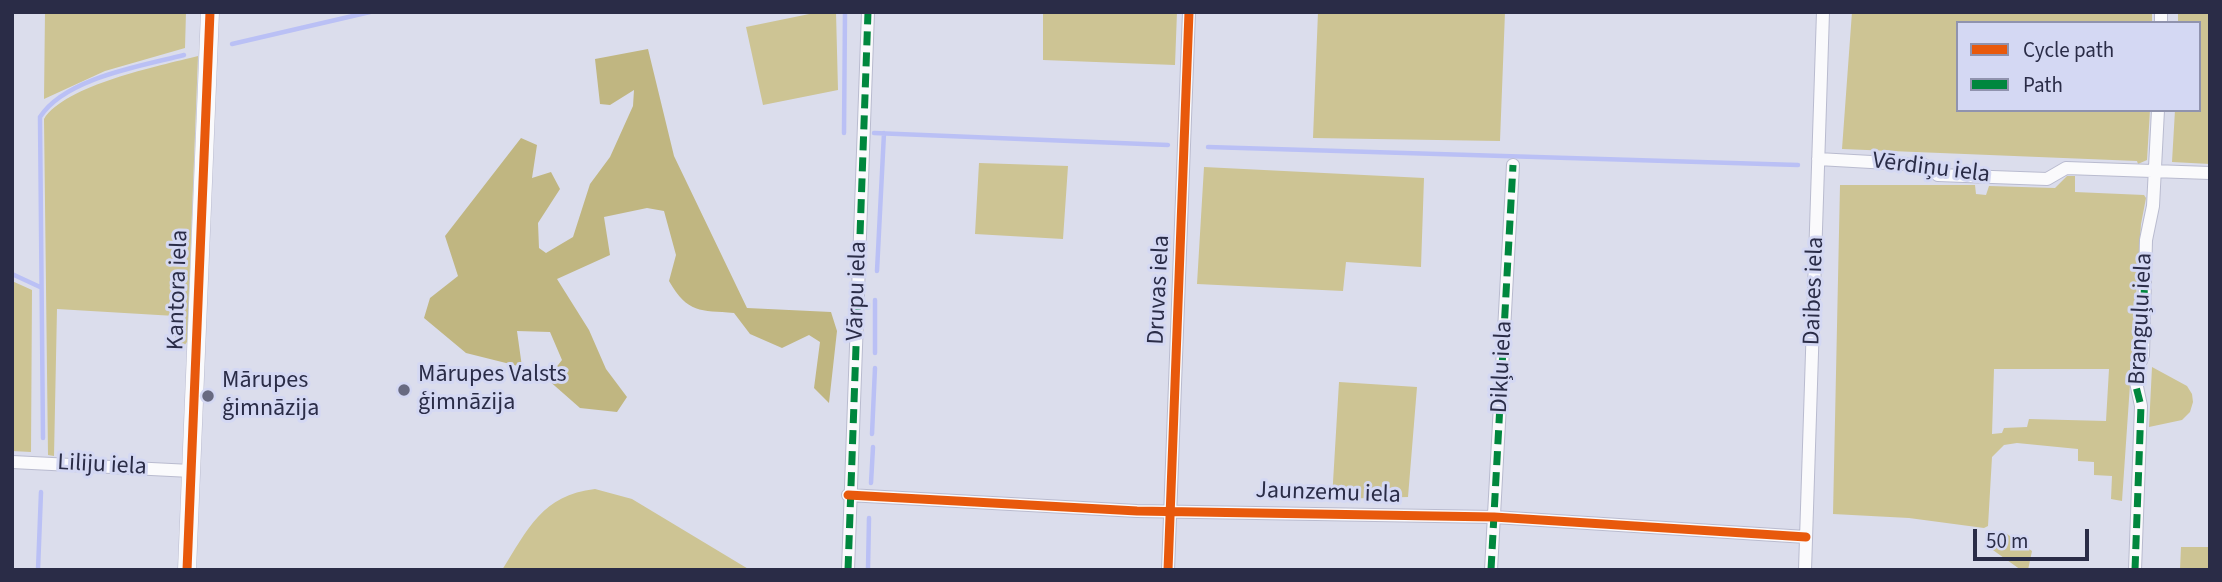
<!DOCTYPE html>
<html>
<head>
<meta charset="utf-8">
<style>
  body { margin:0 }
  #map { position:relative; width:2222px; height:582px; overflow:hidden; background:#dbddec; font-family:"Source Sans 3",sans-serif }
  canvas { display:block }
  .frame { position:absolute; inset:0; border:14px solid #2a2c47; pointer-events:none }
  .legend { position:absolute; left:1956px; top:21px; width:245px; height:91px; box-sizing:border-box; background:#d4d8f3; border:2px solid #9093ae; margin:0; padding:9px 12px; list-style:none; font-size:21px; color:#2a2c47 }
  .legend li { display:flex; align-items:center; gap:14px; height:35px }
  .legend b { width:35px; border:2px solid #9093ae }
  .scale { position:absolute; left:1973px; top:529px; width:116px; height:32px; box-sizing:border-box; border:4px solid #2a2c47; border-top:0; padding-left:9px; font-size:21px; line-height:24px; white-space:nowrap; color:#2a2c47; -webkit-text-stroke:5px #d4d8f3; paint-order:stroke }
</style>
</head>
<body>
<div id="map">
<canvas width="2222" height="582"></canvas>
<div class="frame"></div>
<ul class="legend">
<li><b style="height:9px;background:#e8590c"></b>Cycle path</li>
<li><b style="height:9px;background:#00873e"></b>Path</li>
</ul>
<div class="scale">50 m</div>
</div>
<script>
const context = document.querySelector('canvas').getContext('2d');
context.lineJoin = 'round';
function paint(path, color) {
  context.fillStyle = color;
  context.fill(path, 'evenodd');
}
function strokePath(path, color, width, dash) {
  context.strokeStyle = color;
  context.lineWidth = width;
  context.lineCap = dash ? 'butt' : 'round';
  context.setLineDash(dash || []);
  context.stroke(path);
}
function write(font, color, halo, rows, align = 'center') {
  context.font = font + ' "Source Sans 3",sans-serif';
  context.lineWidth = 6;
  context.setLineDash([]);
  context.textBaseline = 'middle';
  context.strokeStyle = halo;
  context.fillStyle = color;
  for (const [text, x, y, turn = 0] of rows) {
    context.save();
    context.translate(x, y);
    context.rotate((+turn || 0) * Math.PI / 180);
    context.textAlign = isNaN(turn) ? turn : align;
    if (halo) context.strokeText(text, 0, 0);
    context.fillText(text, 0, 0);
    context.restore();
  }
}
paint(new Path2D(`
  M45,12h141l-1,36 -80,23 -61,28z
  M819,12h17l2,78 -75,15 -17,-78z
  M1043,12h134l-2,53 -132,-5z
  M1318,12h187l-5,129 -187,-3z
  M1852,12h300v11h-194v87h192l-3,50 -9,4 -1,-3 -295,-12z
  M2178,12h32v152l-38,-2 3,-52h24v-87h-21z
  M198,56l-11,286 -6,8h-6v-34l-118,-7 -3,147 -6,-1 -4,-336c21,-34 115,-53 154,-63z
  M979,163l89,3 -5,73 -88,-5z
  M1204,167l220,11 -3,89 -75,-5 -3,29 -146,-7z
  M2067,176h8v16l69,3 2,3 -5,26 -19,277 -11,-2 1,-23 -18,-1v-13l-16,-1v-12l-61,-6 -13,2 -12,12 -4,69 -4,2 -75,-10 -76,-4 7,-329h135l1,9 10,1 3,-9 66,2zM1994,369h115l-3,52 -77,-2 -2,8 -23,1 -2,5 -10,1z
  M12,281l20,9 -1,162 -19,-1z
  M2152,367l35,19 5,8 1,8 -3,10 -8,8 -33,7z
  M1339,382l78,5 -9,110 -76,2z
  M595,489l37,10 118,71h-248c26,-41 40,-75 93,-81z
  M2004,532l28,19 -4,19h-7l-31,-22z
  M2181,547h29v23h-30z`), '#cdc494');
paint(new Path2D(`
  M648,49l26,107 73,152 84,4 6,19 -8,72 -15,-15 6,-46 -11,-7 -27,13 -32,-14 -16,-21c-34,-3 -46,1 -65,-32l7,-26 -12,-44 -17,-3 -43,9 6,38 -53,24 32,51 17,39 21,28 -10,15 -37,-4 -33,-29 15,-19 -12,-28 -33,-1 5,36 -56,-14 -42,-35 6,-20 28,-22 -13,-40 76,-98 16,7 -5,33 19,-6 9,17 -22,34 1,25 7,5 27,-16 17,-53 20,-27 23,-51 1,-16 -24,15 -10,-1 -5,-45z`), '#c0b681');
strokePath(new Path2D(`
  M232,44l138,-32
  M844,133l1,-121
  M874,133l294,12
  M1208,147l590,18
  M877,271l7,-138
  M12,274l28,13
  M875,353v-53
  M872,434l3,-66
  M43,438l-3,-321c25,-39 101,-51 144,-62
  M871,483l2,-36
  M38,570l3,-78
  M868,570l1,-52`), '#bac0f5', 4.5);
const street = new Path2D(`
  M2161,23v-11
  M1818,159l106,6 14,10 109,4 19,-11 144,5
  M12,462l179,9
  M848,495l289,16 357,6 312,20
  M848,570l20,-558
  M1168,570l21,-558
  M1491,570l22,-405
  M1805,570l18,-558
  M2135,570l6,-164 -6,-29 8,-22 3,-115 7,-34 5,-96`);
const secondary = new Path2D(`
  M187,570l23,-558`);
strokePath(street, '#b9bbcf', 14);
strokePath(secondary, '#b9bbcf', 19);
strokePath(street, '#fafafc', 12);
strokePath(secondary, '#fafafc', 18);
strokePath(new Path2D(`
  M848,570l20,-558
  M1491,570l22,-405
  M2135,570l6,-164 -6,-23 8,-28 2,-101`), '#00873e', 7, [14, 7]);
strokePath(new Path2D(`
  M848,495l289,16 357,6 312,20
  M187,570l23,-558
  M1168,570l21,-558`), '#e8590c', 9);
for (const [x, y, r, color] of [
  [404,390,7,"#686a81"],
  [208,396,7,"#686a81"]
]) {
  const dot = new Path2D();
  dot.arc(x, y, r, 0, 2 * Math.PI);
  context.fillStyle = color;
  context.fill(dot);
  strokePath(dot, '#d4d8f3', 2.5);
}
write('24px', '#2a2c47', '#d4d8f3', [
  ["Vērdiņu iela",1931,169,7],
  ["Kantora iela",179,290,-88],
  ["Druvas iela",1160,290,-87],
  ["Vārpu iela",858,291,-88],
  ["Daibes iela",1815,291,-88],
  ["Branguļu iela",2142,319,-87],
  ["Dikļu iela",1503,367,-87],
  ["Liliju iela",102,466,3],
  ["Jaunzemu iela",1328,494,2]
]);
write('24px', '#2a2c47', '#d4d8f3', [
  ["Mārupes Valsts",418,376],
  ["ģimnāzija",418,404],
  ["Mārupes",222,382],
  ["ģimnāzija",222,410]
], 'left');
</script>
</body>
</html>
